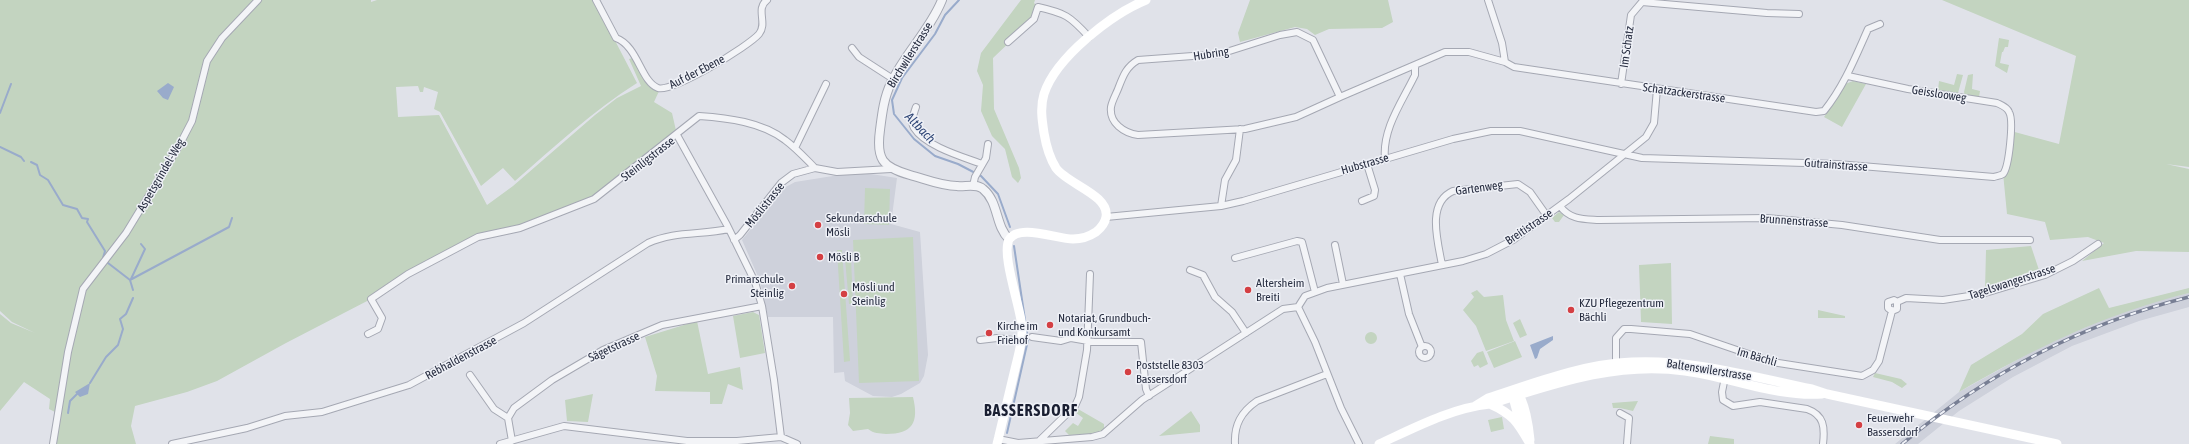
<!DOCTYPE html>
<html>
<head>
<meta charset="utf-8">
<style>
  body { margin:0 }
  canvas { display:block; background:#e0e2e9 }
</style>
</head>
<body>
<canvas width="2189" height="444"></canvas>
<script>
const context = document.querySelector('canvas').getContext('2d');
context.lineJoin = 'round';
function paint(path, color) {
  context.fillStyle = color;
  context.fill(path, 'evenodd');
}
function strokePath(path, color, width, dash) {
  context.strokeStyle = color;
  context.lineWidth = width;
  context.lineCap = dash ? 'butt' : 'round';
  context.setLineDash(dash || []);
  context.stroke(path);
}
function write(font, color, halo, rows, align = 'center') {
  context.font = font + ' "Asap Condensed",sans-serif';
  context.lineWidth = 3;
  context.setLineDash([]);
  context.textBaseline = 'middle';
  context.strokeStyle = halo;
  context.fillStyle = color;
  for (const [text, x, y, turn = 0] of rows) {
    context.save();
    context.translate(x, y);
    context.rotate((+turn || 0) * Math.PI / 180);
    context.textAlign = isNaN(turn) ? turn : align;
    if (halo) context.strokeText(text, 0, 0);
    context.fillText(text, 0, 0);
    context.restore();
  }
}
paint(new Path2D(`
  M858,172l39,6 -6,46 29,8 8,123 -4,21 -4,7 -19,11 -9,3 -19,-1 -28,-15 -1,-9 -10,1 -1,-56h-65l-8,-36 -18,-41 42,-52 11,-6z
  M2189,293v14l-50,14 -67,25 -59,31 -54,34 -41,33h-23l64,-52 83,-46 67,-29 45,-16z`), '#ced1db');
paint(new Path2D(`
  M0,0h371v2l6,-2h217l43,83c-44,28 -83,64 -122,98l-12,-13 -22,18 -41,-74 -6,-3 4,-17 -14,-5 -1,5h-3l-2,-6 -22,1 2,30 41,-2 48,90 26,-19 82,-71 22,-17 24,-12 -12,-27 7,-2 16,29 8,3 -6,13 18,11 5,22 -74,59 -83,34 -42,9 -70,37 -37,25 -85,44 -69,38 -30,11 -52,14 -4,20 5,18h-83l4,-31 -8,-4 1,-10 -26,-17 -24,29v-97l11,9 24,10 -23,-11 -12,-11z
  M1021,0h14l-1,3 4,4 -4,12 -41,39 1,51 25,59 2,10 -3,5 -6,-6 -7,-28 -13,-13 -11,-25 2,-26 -6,-14 4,-18z
  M1250,0h138l5,22 -11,6 -53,1 -14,6 -8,-6 -12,-2 -55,15 -2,-9z
  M1942,0h247v167l-23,-3 23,5v83l-53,-1 -54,10 22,-18 -16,-6 -38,3 -5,-18 -38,-8 -4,-41 8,-42 48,13 17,-88z
  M1999,38l10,2 -1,7h-3l-2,5h-1l-2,11 9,2 -2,8 -12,-7z
  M1957,74l6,1 -5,18 -20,-3 1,-9 15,4z
  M1973,74l-1,15 8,2 -1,6 -14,-2 -1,-3 4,-17z
  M1853,81l13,3 -24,43 -18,-10 21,-33z
  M865,188l25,1 -1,36 -25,-1z
  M1559,212l5,3 -5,7h-4l-3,-4z
  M913,237l6,144 -60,2 -6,-143z
  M2031,246l9,27 -55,17 1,-40z
  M837,250h5l8,111 -6,1z
  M851,258l2,46h-4l-4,-45z
  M1671,263l1,61 -31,-2 -2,-57z
  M2099,288l10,20 80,-20v5c-85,21 -154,55 -230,99l12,-27 51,-31 21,-20z
  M1477,290l7,7 19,-2 3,25 8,21 -28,10 -10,-25 -13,-16 11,-13 -3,-4z
  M1818,310l27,6v2h-27z
  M753,312l6,3 6,38 -25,5 -7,-42z
  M1520,319l7,16 -7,3 -7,-15z
  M697,321l11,53 32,-7 3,23 -15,-6 -6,20h-12v-12l-55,-1 2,-15 -12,-39z
  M1365 338a6 6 0 1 1 12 0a6 6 0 1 1-12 0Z
  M1515,341l7,16 -28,11 -7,-16z
  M1483,351l5,13 -8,4 -2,-3 -4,2 -3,-6 6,-8z
  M1875,373l26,6 6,5 -5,4 -10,-6 -19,-5z
  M593,394l-5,28 -21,-1 -2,-21z
  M913,397c6,25 0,37 -27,37 -7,-1 -12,0 -18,-5l-15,2 -5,-6 2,-12 -1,-15z
  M1638,401l-5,10 -13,-3h-7l-1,-5z
  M1078,409l26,15v6l-11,4 -24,1 -4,-4 8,-8 5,3 5,-8 -8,-6 -3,5 -4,-1z
  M1191,411l9,14v7l-41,4z
  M1502,417l2,12 -13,3 -3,-12z
  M1710,436l24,3v5h-26z`), '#c3d4c0');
paint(new Path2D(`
  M168,83l6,4 -6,13 -5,-2 -6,-7z
  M1553,336v4l-13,9 -3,9 -2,1 -5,-14z
  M90,383l-2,11 -8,3 -5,-5z`), '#99abcb');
strokePath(new Path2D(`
  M959,0l-14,15 -10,19 -33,44 -10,22 2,14 20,25 21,17 23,8 23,12 17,18 12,33
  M0,113l11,-29
  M0,147l21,10 3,4
  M31,162l6,3 3,10 8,5 15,25 14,4 5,9 6,1 -1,3 18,29 -2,7
  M108,263l22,17 3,10
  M131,279l14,-30 -4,-5
  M130,280l99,-53 3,-9
  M90,383l16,-26 12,-12 5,-16 -3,-10 6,-5 7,-16
  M68,413l2,-12 7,-7
  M1007,433l21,-93 -14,-94`), '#99abcb', 2);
const minor = new Path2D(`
  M596,0l20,38c22,8 25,44 42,50 14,5 91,-42 101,-54 9,-11 -4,-25 8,-34
  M1488,0l14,43 3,19 9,5 302,45 8,-1c20,-25 31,-53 44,-82l12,-5
  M1297,32l16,8 27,57 -44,20 -51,12 -107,6c-14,-2 -29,-12 -27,-28 1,-6 5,-13 7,-18 5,-13 8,-22 20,-29l82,-6 60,-19z
  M1008,42l26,-23 4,-12c27,6 32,9 51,30
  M852,48l7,9 34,22
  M1621,84l10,-69 11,-13 125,11 32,1
  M1340,97l105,-45h24l36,10
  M916,107c-2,6 -6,14 -2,21 11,18 49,29 68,36
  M677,135l50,90 28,57 7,24 12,74 7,57
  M795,148l31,-64
  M1385,159c-3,-30 17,-57 30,-84v-10
  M973,186l2,-9 11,-19 2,-14
  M1362,201l12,-5 1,-6 -8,-26
  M1221,206l4,-26 11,-20 4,-31
  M1560,206c10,14 24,13 39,14l168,-2 75,7 98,15h90
  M1106,217l115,-11 22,-5 210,-62 38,-8h29l122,27 195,6 157,13c2,-1 6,-1 9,-3 6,-7 11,-54 6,-62 -2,-5 -8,-7 -12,-9l-89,-14 -60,-13
  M734,240l6,-5 41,-52 12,-9 22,-6 22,4 54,-3
  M1335,245l8,39
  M1235,258l62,-17 5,1 13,50
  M1442,265c-4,-23 -16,-62 11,-74l65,-7 12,8 17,24
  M1190,270l13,5 12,22 17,15 14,21
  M1400,274l9,40 13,33
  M1897,302l9,-4 37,2 39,-6 63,-19 28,-14 25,-17
  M1298,307l7,-11 22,-8 136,-27 23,-7 27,-14 56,-41 77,-62 8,-14 3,-34
  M1298,307l17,35 26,66 18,36
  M1892,311l-4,-3v-6l6,-2 3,2
  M368,334l10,-5 4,-11 -11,-19 37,-25 70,-37 42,-9 74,-29 105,-83c29,2 63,6 86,24 11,8 20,18 30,28
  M1032,337l29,4 10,-3 23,4h47l5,47 3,7
  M980,340l17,-2 24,3
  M1419 352a6 6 0 1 1 12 0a6 6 0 1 1-12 0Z
  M1616,367v-29l8,-9h7l59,5 82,28 90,14 11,-6 6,-9 13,-50 5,-2v-7
  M470,375l24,34 14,9
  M1725,377l-3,15 1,8 10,6 27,-4 47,7c17,6 18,18 16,35
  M1620,413l9,5 -2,26
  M998,439l20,4 74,-6 11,-3 39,-34 141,-91 15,-2
  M1040,440l35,-34 4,-9 8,-47 3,-76
  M512,441l-4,-23 6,-10 38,-28 51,-30 59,-25 100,-19
  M53,444l15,-92 15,-63 43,-56 53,-87 13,-25 15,-60 15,-23 36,-38
  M172,444l75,-16 38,-12 37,-4 87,-27 115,-62 124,-80c26,-12 53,-8 81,-14
  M500,444l64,-18 123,15h50l44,-4 16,7
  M1235,444c-1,-19 6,-32 22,-43l70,-27`);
const tertiary = new Path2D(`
  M942,0c-12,30 -37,53 -51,83 -7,14 -9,31 -11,47 -4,29 2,37 30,45 15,4 31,11 47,11 8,1 19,-3 26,3 16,13 12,37 26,50`);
strokePath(minor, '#a5a8b3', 8);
strokePath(tertiary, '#a5a8b3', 10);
strokePath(minor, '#f3f4f7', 6);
strokePath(tertiary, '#f3f4f7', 8);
strokePath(new Path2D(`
  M1514,391l-1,6 7,26
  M1516,392c9,7 13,37 14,48
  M1490,404c23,10 28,19 40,40
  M1475,406l13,-8c46,-15 94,-34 144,-36 60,-3 121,15 180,27l15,5 230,50
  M997,444c6,-25 12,-50 18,-75 3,-13 8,-28 7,-42 -1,-18 -21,-73 -13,-87 9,-17 48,-1 64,-1 8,0 17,-3 23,-7 5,-4 9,-9 10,-15 4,-22 -39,-33 -50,-49 -7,-11 -10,-23 -12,-35 -2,-13 -4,-26 0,-39 12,-37 68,-80 102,-94
  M1379,444c35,-16 72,-36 111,-40 63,-20 127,-43 195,-33 46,6 90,26 137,23`), '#fff', 9);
const rail = new Path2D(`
  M1902,444c84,-70 180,-120 287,-147`);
strokePath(rail, '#787f94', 3.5);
strokePath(rail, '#eff1f7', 2, [6]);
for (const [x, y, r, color] of [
  [818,225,4,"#d43f43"],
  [820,257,4,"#d43f43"],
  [792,286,4,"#d43f43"],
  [1248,290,4,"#d43f43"],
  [844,294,4,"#d43f43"],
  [1571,310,4,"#d43f43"],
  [1050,325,4,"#d43f43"],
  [989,333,4,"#d43f43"],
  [1128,372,4,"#d43f43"],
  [1859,425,4,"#d43f43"]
]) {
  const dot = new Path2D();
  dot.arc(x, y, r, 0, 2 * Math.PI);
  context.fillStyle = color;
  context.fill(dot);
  strokePath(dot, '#eff1f7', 1.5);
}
write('12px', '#282e41', '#eff1f7', [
  ["Im Schatz",1627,47,-82],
  ["Hubring",1211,54,-9],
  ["Birchwilerstrasse",910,55,-58],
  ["Auf der Ebene",697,72,-27],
  ["Schatzackerstrasse",1684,93,8],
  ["Geisslooweg",1939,94,9],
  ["Steinligstrasse",648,159,-38],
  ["Hubstrasse",1365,164,-16],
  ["Gutrainstrasse",1836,165,4],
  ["Aspetsgrindel-Weg",161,175,-60],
  ["Gartenweg",1479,188,-8],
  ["Möslistrasse",765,205,-51],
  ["Brunnenstrasse",1794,221,4],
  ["Breitistrasse",1529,227,-34],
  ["Tagelswangerstrasse",2012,282,-18],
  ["Sägetstrasse",614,347,-25],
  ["Im Bächli",1757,357,16],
  ["Rebhaldenstrasse",461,358,-28],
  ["Baltenswilerstrasse",1709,370,9]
]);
write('12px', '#282e41', '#eff1f7', [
  ["Sekundarschule",826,218],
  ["Mösli",826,232],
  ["Mösli B",828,257],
  ["Primarschule",784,279,"right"],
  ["Steinlig",784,293,"right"],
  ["Altersheim",1256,283],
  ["Breiti",1256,297],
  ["Mösli und",852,287],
  ["Steinlig",852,301],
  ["KZU Pflegezentrum",1579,303],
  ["Bächli",1579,317],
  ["Notariat, Grundbuch-",1058,318],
  ["und Konkursamt",1058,332],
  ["Kirche im",997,326],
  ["Friehof",997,340],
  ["Poststelle 8303",1136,365],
  ["Bassersdorf",1136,379],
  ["Feuerwehr",1867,418],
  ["Bassersdorf",1867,432]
], 'left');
write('italic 13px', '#304777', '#eff1f7', [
  ["Altbach",920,128,46]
]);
context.letterSpacing = '1px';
write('bold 16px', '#1a1f32', '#eff1f7', [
  ["BASSERSDORF",1031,411]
]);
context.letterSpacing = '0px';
</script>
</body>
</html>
